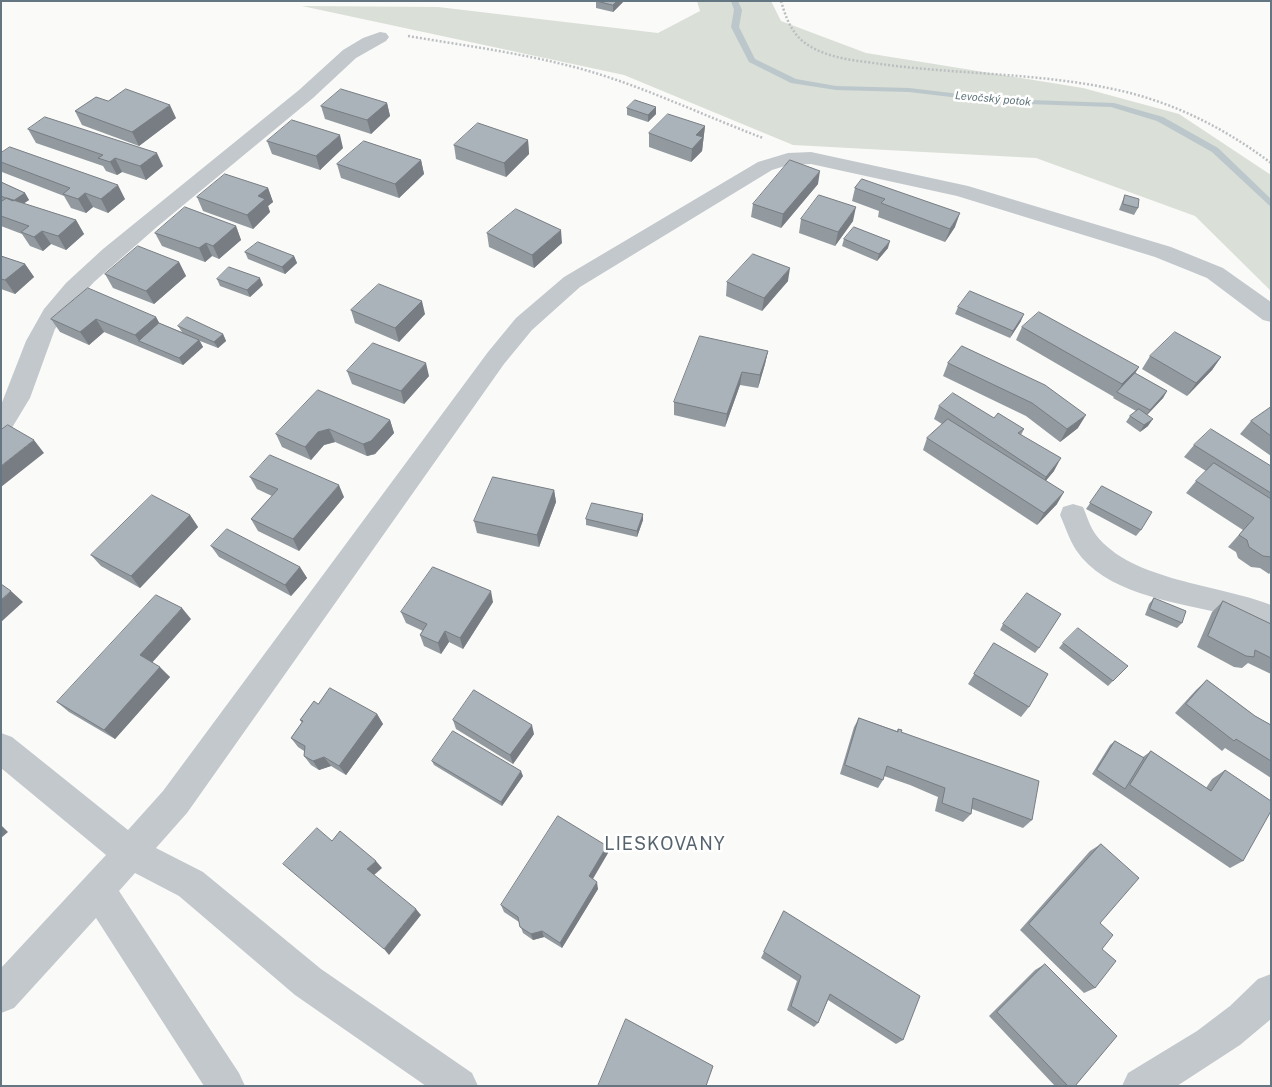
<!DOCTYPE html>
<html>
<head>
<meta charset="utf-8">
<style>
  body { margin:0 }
  #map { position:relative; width:1272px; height:1087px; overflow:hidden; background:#fafaf8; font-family:"Public Sans",sans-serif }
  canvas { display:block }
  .frame { position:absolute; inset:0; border:2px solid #657683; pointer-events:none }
</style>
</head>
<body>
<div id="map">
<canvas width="1272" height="1087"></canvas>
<div class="frame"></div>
</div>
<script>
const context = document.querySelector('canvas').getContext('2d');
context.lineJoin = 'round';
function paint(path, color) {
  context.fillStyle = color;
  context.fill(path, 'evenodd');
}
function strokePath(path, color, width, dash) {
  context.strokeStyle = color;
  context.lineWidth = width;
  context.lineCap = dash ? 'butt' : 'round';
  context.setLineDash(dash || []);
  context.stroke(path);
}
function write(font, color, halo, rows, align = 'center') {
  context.font = font + ' "Public Sans",sans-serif';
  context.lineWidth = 5;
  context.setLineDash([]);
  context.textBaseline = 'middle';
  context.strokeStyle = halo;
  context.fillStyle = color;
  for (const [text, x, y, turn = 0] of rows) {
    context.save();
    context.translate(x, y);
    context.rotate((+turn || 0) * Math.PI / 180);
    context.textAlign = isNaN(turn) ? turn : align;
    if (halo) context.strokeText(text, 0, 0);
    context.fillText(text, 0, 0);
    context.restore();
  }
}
paint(new Path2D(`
  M697,1h74l10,20 85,32 217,35 96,26 92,61v116l-76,-75 -159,-58 -243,-13 -169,-70 -322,-69 136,1 220,26 42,-22z`), '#dadfd7');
paint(new Path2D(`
  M731,1h7l4,9 -3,17 16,32 41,20 40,7 73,2 93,11 112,4 49,14 55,31 53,51v8l-59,-55 -55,-31 -46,-14 -109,-4 -93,-11 -73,-2 -45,-7 -42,-21 -18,-35 3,-17z`), '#bbc7cb');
strokePath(new Path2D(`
  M781,1c5,17 11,34 27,44 23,15 54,16 80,20 79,10 160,8 238,27 53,13 101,38 145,71
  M408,36c53,9 106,16 158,29 67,16 133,49 197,73`), '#bbbfc2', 2.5, [2, 2]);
paint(new Path2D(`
  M380,32l6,1 3,4 -3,4 -30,17 -43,40 -155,128 -64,56 -23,25 -16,22 -25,69 -20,33 -9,2v-28l25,-64 18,-32 22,-26 37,-34 196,-159 44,-40 20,-12z
  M811,152l157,34 203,61 52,21 48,34v20l-8,-2 -56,-42 -52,-21 -198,-61 -146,-32 -23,1 -16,5 -192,117 -48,43 -28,34 -317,449 -31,35 47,24 118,97 151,104 6,13h-52l-131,-91 -116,-99 -44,-23 -16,18 120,182 6,13h-41l-108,-168 -82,90 -13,5v-45l105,-113 -105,-87v-35l11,4 116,93 35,-39 325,-439 28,-34 48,-41 194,-115 30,-9z
  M1073,504l10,3c4,9 7,20 13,28 36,46 122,49 175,70v26c-18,-7 -36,-14 -55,-19 -46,-11 -111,-19 -140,-62 -7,-11 -11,-24 -16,-35l3,-8z
  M1271,974v45l-31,26 -63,41h-55l6,-13 69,-42 33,-25 28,-27z`), '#c3c8cc');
paint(new Path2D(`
  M596,1l27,1 -10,10 -17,-4z
  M108,101l68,17 -37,28 -57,-21 -7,-14z
  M387,103l3,13 -19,18 -46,-15 -4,-13z
  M656,107v7l-8,8 -21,-7v-7z
  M705,126l-3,25 -11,11 -42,-15v-14z
  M28,129l135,37 -17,14 -24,-8 -5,3 -11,-4 -3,-5 -67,-23z
  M528,140l1,14 -23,23 -50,-18 -2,-14z
  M267,141l76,7 -23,22 -48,-16z
  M1,153l124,46 -17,14 -15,-6 -7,6 -15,-5 -7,-12 -62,-24z
  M421,160l3,14 -25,24 -58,-20 -4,-14z
  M862,179l93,48 -10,15 -67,-25 1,-6 -27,-10 3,-13z
  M1,182l24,11 4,7 -6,4 53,16 8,14 -18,16 -15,-6 -8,7 -13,-5 -8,-12 -21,-8v-24h1l-1,-1z
  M818,184l-37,44 -30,-11 2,-13z
  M268,188l5,14 -5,4 2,6 -17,17 -50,-18 -6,-14z
  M1125,195l13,13 -4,7 -15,-5 3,-8z
  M801,219l52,2 -18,25 -36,-13z
  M236,226l5,14 -22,19 -7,-3 -7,6 -43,-16 -7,-13z
  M487,233l75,10 -28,25 -45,-21z
  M844,239l44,9 -11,13 -35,-15z
  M245,252l49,4 3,7 -12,11 -37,-15z
  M1,256l24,8 9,13 -19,17 -14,-5z
  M179,262l7,14 -32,28 -41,-16 -8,-14z
  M217,279l46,6 -13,12 -30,-11z
  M788,281l-26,30 -36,-15 1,-14z
  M958,307l63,14 -11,17 -55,-24z
  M351,310l74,4 -26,28 -44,-19z
  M156,317l3,6 23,9 -4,-6 45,8 3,7 -8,7 -18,-7 3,6 -20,18 -79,-33 -15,13 -29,-13 -9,-13z
  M1022,327l117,40 -4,6 32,18 -4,7 -16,17 1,11 -8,6 -14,-10 4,-6 6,-5 -23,-13 1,-1 -98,-57z
  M962,346l116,82 -18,14 -34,-26 -83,-40 5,-13z
  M768,351l-3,13 -7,24 -18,-3 -15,42 -51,-12v-13z
  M1150,356l71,1 -9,13 -25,26 -45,-27z
  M347,371l82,5 -25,28 -52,-20z
  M939,406l55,12 30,11 -3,6 33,36 -8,9 11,24 -20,21 -114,-75 4,-12 15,-14 -8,-5z
  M1271,407v49l-31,-22 11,-13z
  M390,420l4,13 -19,21 -8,2 -32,-14 -11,3 -13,15 -29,-13 -6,-13z
  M1194,445l77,21v106l-2,2 -9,-6 -9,-1 -13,-9 -2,-6 -8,-5 15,-17 -57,-37 10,-12 10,-10 -22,-14z
  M250,477l94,20 -45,54 -41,-20 -7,-12 21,-23 -15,-7z
  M1102,486l39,44 -5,6 -50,-27z
  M554,490l2,12 -17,45 -62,-14 -3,-12z
  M190,515l8,12 -58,61 -39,-22 -10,-11z
  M586,519l57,1 -6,17 -51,-12z
  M211,546l89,21 7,11 -16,18 -72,-39z
  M1154,598l28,25 -5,5 -32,-13 4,-11z
  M1223,601l48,23v50l-23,-11 -6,5 -8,-1 -37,-20 15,-35z
  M493,602l-30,47 -14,-7 -8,12 -17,-8 -4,-11 3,-4 -17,-8 -5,-11z
  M191,619l-39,43 18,15 -55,62 -46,-27 -12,-10z
  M1003,624l36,24 -4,5 -35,-23z
  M994,643l35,64 -8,10 -53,-33z
  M1063,643l65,23 -20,20 -49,-38z
  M1207,680l48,36 16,9v53l-46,-30 -3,3 -47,-38 21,-23z
  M318,704l59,10 6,10 -37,51 -15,-9 -12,4 -8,-5 -7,-9v-5l-6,-4 -7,-9 11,-15 -2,-3z
  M859,718l38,13 1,-2 3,3 131,88 -9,8 -51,-19 -1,5 -8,8 -28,-11 3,-14 -28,-12 -26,-9 -1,4 -5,8 -38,-14 14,-47z
  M453,720l81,14 -21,30 -57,-35z
  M1115,741l28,16 8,-6 55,37 6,-9 13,-9 18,91 -13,7 -138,-94 18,-29z
  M432,761l91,15 -21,30 -68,-41z
  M1101,844l-1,79 2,26 -7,39 -11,5 -64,-63 70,-79z
  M608,853l-15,26 5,10 -36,59 -18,-11 -11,3 -10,-7 -4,-11 -15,-10 -3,-7z
  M784,911l119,129 -7,4 -68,-44 -10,23 -4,4 -27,-17 10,-29 -36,-23z
  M1045,964l30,122h-20l-66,-70 46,-46z`), '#929a9f');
paint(new Path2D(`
  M617,1h6v1l-10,10v-7z
  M387,103l3,13 -19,18 -4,-14z
  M170,105l6,13 -37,28 -7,-14z
  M656,107v7l-8,8v-7z
  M705,126l-3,25 -11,11 1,-13 4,-14z
  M340,135l3,13 -23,22 -4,-14z
  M528,140l1,14 -23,23 -2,-14z
  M157,153l6,13 -17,14 -6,-14z
  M115,158l7,14 -5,3 -7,-13z
  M421,160l3,14 -25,24 -4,-14z
  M820,171l-2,13 -37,44 2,-14z
  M118,185l7,14 -17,14 -7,-14z
  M268,188l5,14 -5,4 2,6 -17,17 -6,-14 11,-19z
  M25,193l4,7 -11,7 -5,-6z
  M85,193l8,14 -7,6 -8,-14z
  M856,207l-3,14 -18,25 3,-14z
  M960,213l-5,14 -10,15 5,-13z
  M76,220l8,14 -18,16 -8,-14z
  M236,226l5,14 -22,19 -6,-13z
  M561,230l1,13 -28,25 -2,-13z
  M42,231l9,13 -8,7 -9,-14z
  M890,241l-2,7 -11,13 2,-7z
  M206,243l6,13 -7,6 -6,-14z
  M294,256l3,7 -12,11 -3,-7z
  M179,262l7,14 -32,28 -8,-13z
  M25,264l9,13 -19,17 -10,-14z
  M790,268l-2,13 -26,30 2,-13z
  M260,278l3,7 -13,12 -3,-7z
  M422,301l3,13 -26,28 -4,-14z
  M1024,314l-3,7 -11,17 3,-7z
  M156,317l7,13 -24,11 -4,-6z
  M96,319l8,13 -15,13 -9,-13z
  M223,334l3,7 -8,7 -4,-6z
  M199,340l4,7 -20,18 -4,-7z
  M768,351l-3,13 -7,24 2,-13z
  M1221,357l-9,13 -25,26 9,-13z
  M426,363l3,13 -25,28 -3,-13z
  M1139,367l-8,13 -13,12 4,-8z
  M742,372l-2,13 -15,42 2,-13z
  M1167,391l-4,7 -18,19 5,-7z
  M1086,415l-8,13 -18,14 7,-13z
  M1153,419l-5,7 -8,6 4,-7z
  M390,420l4,13 -19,21 -8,2 -4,-12z
  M329,429l6,13 -11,3 -13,15 -6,-13 13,-15z
  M34,440l10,13 -43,34v-21z
  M1061,458l-7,13 -15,18 7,-12z
  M339,485l5,12 -45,54 -6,-12z
  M554,490l2,12 -17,45 -2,-12z
  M1064,492l-7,12 -20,21 7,-12z
  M643,514v6l-6,17v-6z
  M190,515l8,12 -58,61 -9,-12z
  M300,567l7,11 -16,18 -6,-11z
  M11,591l12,11 -22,20v-22z
  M491,591l2,11 -30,47 -3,-11z
  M182,608l9,11 -41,46 -10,-10z
  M445,631l4,11 -8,12 -3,-11z
  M160,667l10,10 -55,62 -11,-9z
  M377,714l6,10 -37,51 -7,-9z
  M532,725l2,9 -21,30 -3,-9z
  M324,757l7,9 -12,4 -6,-9z
  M521,771l2,5 -21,30 -1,-4z
  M1,825l7,7 -7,6z
  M607,846l1,7 -18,30 -1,-7z
  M376,861l6,7 -9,8 -6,-7z
  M597,882l1,7 -36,59 -2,-5z
  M416,909l5,6 -32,40 -5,-6z
  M542,931l2,6 -11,3 -2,-6z`), '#777d82');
const building = new Path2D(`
  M597,1h20l-4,4z
  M126,89l44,16 -38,27 -57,-21 21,-14 12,4z
  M341,89l46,14 -20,17 -46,-14z
  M635,100l21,7 -8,8 -21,-7z
  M668,114l37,12 -9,9 7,2 -11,12 -43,-16z
  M45,117l112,36 -17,13 -25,-8 -5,4 -12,-4 5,-3 -75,-26z
  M292,120l48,15 -24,21 -49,-15z
  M478,123l50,17 -24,23 -50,-18z
  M364,141l57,19 -26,24 -58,-20z
  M10,147l108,38 -17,14 -16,-6 -7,6 -15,-5 7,-6 -69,-26v-9z
  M790,160l30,11 -37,43 -30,-10z
  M225,174l43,14 -10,8 7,3 -18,16 -50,-18z
  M862,179l98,34 -10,16 -69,-26 4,-4 -30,-11z
  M1,182l24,11 -12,8 -12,-5z
  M819,195l37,12 -18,25 -37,-13z
  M1125,195l14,4 -1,9 -15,-4z
  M7,198l69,22 -18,16 -16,-5 -8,6 -13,-5 8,-6 -28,-10v-14z
  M185,207l51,19 -23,20 -7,-3 -7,5 -44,-15z
  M516,209l45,21 -29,25 -45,-22z
  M854,227l36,14 -11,13 -35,-15z
  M258,242l36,14 -12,11 -37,-15z
  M138,246l41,16 -33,29 -41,-17z
  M753,254l37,14 -26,30 -37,-16z
  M1,256l24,8 -20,16 -4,-1z
  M229,267l31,11 -13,12 -30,-11z
  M379,284l43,17 -27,27 -44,-18z
  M88,288l68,29 -21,18 -39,-16 -16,13 -29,-13z
  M970,291l54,23 -11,17 -55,-24z
  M1039,312l100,55 -17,17 -100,-57z
  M187,317l36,17 -9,8 -36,-16z
  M159,323l40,17 -20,18 -40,-17z
  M1175,332l46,25 -25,26 -46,-27z
  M700,336l68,15 -8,24 -18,-3 -15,42 -53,-12z
  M373,343l53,20 -25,28 -54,-20z
  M962,346l83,39 41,30 -19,14 -35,-26 -84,-40z
  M1135,373l32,18 -17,19 -33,-18z
  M318,390l72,30 -19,21 -8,3 -34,-15 -11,3 -13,15 -29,-13z
  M953,393l41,25 4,-5 26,16 -6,4 43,25 -15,19 -107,-71z
  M1271,407v29l-20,-15z
  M1139,409l14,10 -9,6 -14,-9z
  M948,419l116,73 -20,21 -117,-75z
  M8,425l26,15 -33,26v-36z
  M1211,429l60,37v27l-77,-48z
  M270,455l69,30 -46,54 -42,-20 27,-30 -28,-12z
  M1214,463l57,36v58l-8,-1 -14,-9 -2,-7 -8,-5 15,-17 -58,-37z
  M493,477l61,13 -17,45 -63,-14z
  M1102,486l50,26 -11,18 -51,-27z
  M152,495l38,20 -59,61 -40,-21z
  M592,503l51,11 -6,17 -51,-12z
  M227,529l73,38 -15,18 -74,-39z
  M433,567l58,24 -31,47 -15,-7 -7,12 -18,-8 7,-11 -26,-12z
  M1,584l10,7 -10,9z
  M1027,593l34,21 -22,34 -36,-24z
  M156,595l26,13 -42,47 20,12 -56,63 -47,-28z
  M1154,598l32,13 -4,12 -32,-14z
  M1223,601l48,23v34l-16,-8 -1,7 -8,-1 -38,-20z
  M1078,628l50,38 -15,15 -50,-38z
  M994,643l54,31 -19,33 -55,-33z
  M1207,680l48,36 16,9v36l-35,-22 -2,2 -48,-37z
  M330,688l47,26 -38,52 -15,-9 -11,4 -9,-5 1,-10 -14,-8 12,-17 -3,-1 14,-19 4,3z
  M474,690l58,35 -22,30 -57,-35z
  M859,718l39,14v-3l4,1 -1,2 138,49 -7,39 -59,-22 -2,16 -29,-11 3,-15 -58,-22 -4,14 -38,-15z
  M453,731l68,40 -20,31 -69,-41z
  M1115,741l29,17 -19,31 -28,-19z
  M1151,751l60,40 14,-21 46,31v10l-28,50 -113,-76z
  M558,816l49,30 -18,30 8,6 -37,61 -18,-12 -11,3 -11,-7 -2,-10 -17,-12z
  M317,828l15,13 8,-10 36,30 -9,8 49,40 -32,40 -101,-85z
  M1101,844l38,34 -39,45 13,12 -11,14 14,12 -21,27 -66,-64z
  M784,911l136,85 -17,44 -73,-46 -12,29 -27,-17 10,-30 -37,-24z
  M1045,964l72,72 -42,50h-7l-71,-74z
  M626,1019l87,47 -7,20h-108z`);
paint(building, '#aab3b9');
strokePath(building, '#777d82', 1);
write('italic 11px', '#60757c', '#fff', [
  ["Levočský potok",993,99,5]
]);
context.letterSpacing = '1px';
write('18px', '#57646e', '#fff', [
  ["LIESKOVANY",665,844]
]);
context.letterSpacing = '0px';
</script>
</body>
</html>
